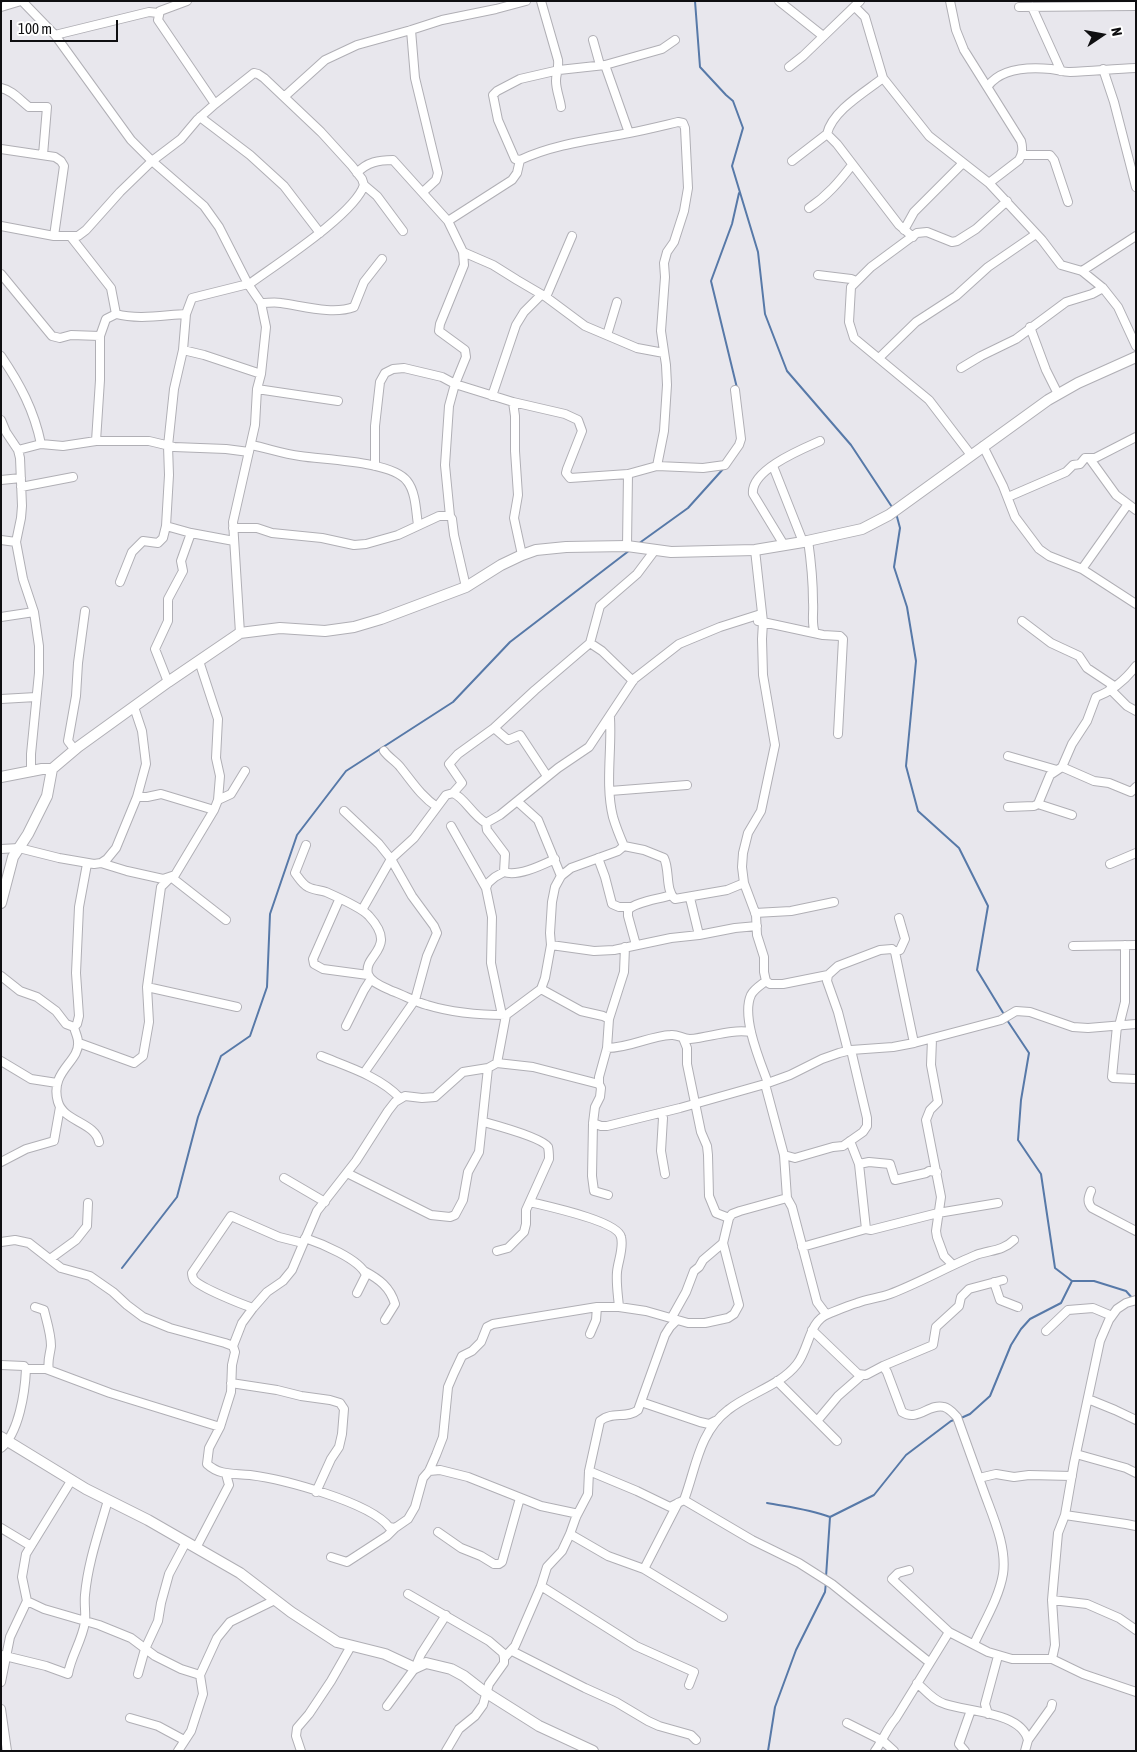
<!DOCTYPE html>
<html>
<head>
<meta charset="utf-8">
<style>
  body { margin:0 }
  #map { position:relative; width:1137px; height:1752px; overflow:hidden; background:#e8e7ed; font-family:"Asap Condensed",sans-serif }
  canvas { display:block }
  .frame { position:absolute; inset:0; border:2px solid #0f0f11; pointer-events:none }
  .north { position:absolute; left:1077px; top:10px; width:50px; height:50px; -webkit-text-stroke:4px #fff; paint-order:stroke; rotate:78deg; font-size:14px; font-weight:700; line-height:20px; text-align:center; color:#0f0f11 }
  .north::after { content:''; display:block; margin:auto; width:18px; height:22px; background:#0f0f11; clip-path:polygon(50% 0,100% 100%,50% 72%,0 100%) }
  .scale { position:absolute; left:10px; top:20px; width:108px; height:22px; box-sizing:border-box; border:2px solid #0f0f11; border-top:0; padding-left:6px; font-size:15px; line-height:18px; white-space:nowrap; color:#0f0f11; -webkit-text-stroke:4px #fff; paint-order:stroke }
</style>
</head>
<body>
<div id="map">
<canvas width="1137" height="1752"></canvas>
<div class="frame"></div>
<div class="north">N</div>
<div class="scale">100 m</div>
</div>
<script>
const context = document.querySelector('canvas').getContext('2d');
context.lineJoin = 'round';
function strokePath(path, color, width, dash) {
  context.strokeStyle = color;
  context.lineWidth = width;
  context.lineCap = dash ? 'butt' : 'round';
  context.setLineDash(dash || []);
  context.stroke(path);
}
strokePath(new Path2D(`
  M695,1l5,66 26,28 7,6 10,27 -11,38 26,86 7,62 22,57 64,74 41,62
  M737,388l-26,-107 21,-57 7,-31
  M896,513l4,15 -6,39 13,40 9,54 -10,105 12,45 41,37 29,58 -11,64 28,46
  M638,544l50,-36 36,-40
  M1007,1020l22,33 -8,47 -3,40 23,34 14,94 17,13h22l32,10 7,8
  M122,1268l55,-71 21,-80 23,-61 29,-20 17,-49 3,-73 27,-79 49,-64 107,-69 57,-60 120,-92
  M961,1418l9,-4 20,-18 21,-51 10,-16 9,-10 31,-16 11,-22
  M767,1503c22,4 42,6 63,14l44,-22 32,-40 45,-34 6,-2
  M826,1577l4,-60
  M768,1751l7,-44 21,-57 29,-58 1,-10`), '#5779a8', 2);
const minor = new Path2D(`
  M22,1l33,34 76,105 21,21 52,45 15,21 29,57 13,19 5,24 -5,47 -4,15 -2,36 -22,97 7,111
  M187,1l-27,10 -2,9 57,84
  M541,1l17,59c1,9 -2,13 -2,21 0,9 4,18 5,26
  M779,1l44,35
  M950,1l6,29 8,20 57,91c2,7 2,12 -2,19l-30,23
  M1,7l20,-6
  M855,7l10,10 18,61 46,58 60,47 53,57 19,25 21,6 21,17 15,19 18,39
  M1019,7l117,-1
  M1032,7l29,64
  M411,30l4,48 23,95 -2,7 -13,12
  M55,35l94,-23 9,1
  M593,40l7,25
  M605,65l24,68
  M789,67l14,-11 57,-55
  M1103,69l11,33 22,85
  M988,86c14,-19 42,-19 63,-17 7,1 13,3 19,3 22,-1 44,-3 66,-4
  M1,88c11,2 19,12 28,19h18l-4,48
  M284,97l41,-37 32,-15 54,-15 31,-10 54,-11 30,-8
  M200,117l50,38 34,31 36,47
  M827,134c5,-23 38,-42 56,-56
  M1,149l54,8 6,4 3,5 -10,70
  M1022,155h28l4,5 14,42
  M520,160c34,-16 72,-20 109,-27 16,-3 32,-7 49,-11l5,1 2,5 3,60 -4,23 -10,31 -7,10 -3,11 1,14 -4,54 5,34 1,20 -3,46 -7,35
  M520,160l-5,-1 -17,-39 -5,-25 4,-4 23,-12 39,-9 46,-5 57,-16 13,-9
  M792,161l35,-27 10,10 62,81 14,12
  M357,173c10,-11 22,-13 36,-13l55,61 15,31 1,13 -24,59 -1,7 26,19 1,7 -11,27 -6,22 -4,59 5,51 2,3 2,16 12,52
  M809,208c18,-12 30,-26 43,-43
  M448,221l64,-41 5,-7 3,-13
  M1,226l53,10h24l8,-6 34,-38 32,-31 29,-22 16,-19 18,-16 39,-31 4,1 6,4 57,54 31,34 10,13 2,6 13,11 26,35
  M904,230l10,-18 49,-49
  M71,237l40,51 5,26c22,6 48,1 70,0
  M463,252l30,13 24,15 29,17 39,29 52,22 27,5
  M1082,271l54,-35
  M1,274l51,62 8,2 11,-3 29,1
  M818,275l33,4 5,2
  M248,285c27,-20 107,-71 116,-100
  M546,297l26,-61
  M261,303c7,0 14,-1 20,0 22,3 52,12 73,4l10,-25 18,-23
  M1030,327l16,43 12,24
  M607,335l10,-33
  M183,350l21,5 57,19
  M1,356c19,28 33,54 40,88
  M879,358l37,-36 40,-26 32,-29 48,-33
  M961,368l20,-12 35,-17 50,-37 26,-8 11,-6
  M257,389l81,12
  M492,396l24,-71 8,-13 17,-17
  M513,402l2,14v35l3,44 -4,23 8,37
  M1,420l5,12 12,18 2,8 2,48 -1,12 -5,24 7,37 11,33 5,34v27l-8,81v18
  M96,441l4,-61v-44l6,-17 10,-5
  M251,445c16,3 32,9 49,11 24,4 92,5 107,25 9,11 9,31 11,44
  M983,446l20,40 12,31 24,32 10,7 33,13 54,35
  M18,450l23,-6 22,2 33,-5h53l25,6 52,2 23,3
  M971,455l-42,-55 -75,-62 -5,-16 2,-35 20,-20 46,-34 10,-1 25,10 5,-1 19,-12 31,-28
  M1090,459l26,36 20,15
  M375,466v-40l5,-44 5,-9 8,-4 11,-1 38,9 13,7 58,18 52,12 13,6 4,11 -15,38 -1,4 4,5 58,-4 29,-8 46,2 22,-3 14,-20 2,-6 -6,-49
  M773,466l30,76
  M1,480l20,-2
  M21,487l52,-10
  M1008,497l58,-25 7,-7 7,-1 5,-6h10l41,-21
  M233,528h24l15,5 50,5 32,7 12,-1 32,-9 41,-19h11
  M1,540l15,2
  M808,540c3,21 5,42 5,62 1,11 -2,21 2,31
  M234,541l-43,-8 -25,-7 3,-51 -1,-29 6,-57 9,-39 3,-36 6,-16 56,-14
  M784,545l-31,-51c-3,-24 49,-45 67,-53
  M627,546l1,-72
  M755,550l8,72 -1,17 1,36 12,70 -14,66 -13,22 -5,20 -1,14 2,16 12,32 1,20 7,22v15l2,9c-5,4 -12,8 -15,14 -10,22 9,66 17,88
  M1082,569l46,-65
  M120,582l12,-30 11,-11 15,2 5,-5 3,-12
  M1,617l33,-5
  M758,621l65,14 17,1 3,3 -5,95
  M1022,621l29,22 28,13 8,12 27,18
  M199,661l19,58 -2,39 4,18 -2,24
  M633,681l-31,-30 -12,-8 10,-37 37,-32 18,-24
  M168,682l-13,-33 13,-28v-22l15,-28 -2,-10 10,-28
  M1110,689l17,17 9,5
  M1,699l35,-2
  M610,718c2,32 -5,67 3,99 3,10 7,20 11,29
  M494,728l41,-38 55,-47
  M75,750l-7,-9 8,-45 2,-33 7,-52
  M384,751c5,7 13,11 17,17 12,15 20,28 36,39
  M1008,756l49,14
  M1062,767l32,14 15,2 22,9 5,-5
  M610,791l77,-6
  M453,793c12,5 19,22 33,30l1,7 18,24 -1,18
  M137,797h10l14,-3 53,16
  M518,802l20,18 23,56
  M1038,804l12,-29 12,-8 10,-23 15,-23 9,-24c16,-6 30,-18 40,-31
  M1008,807l26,-1 4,-2 34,11
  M344,811l35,33 12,15 21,37 22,30 3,7 -10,23 -12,44 -51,73
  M486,823l14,-8 58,-47 31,-21 45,-68 45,-35 41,-17 41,-13
  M451,826l35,62
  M306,845l-11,28c4,5 7,11 13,14 5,3 12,3 18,5 9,4 37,17 43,24 30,33 -6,38 -1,58 3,9 16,13 24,17 12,4 23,11 35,14 26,8 53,10 79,10
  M1,849l18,-1 40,10 35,6 7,-1 6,-4 9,-11 21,-51 9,-33 -4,-33 -8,-24
  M598,858l7,19 7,27 7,3h11
  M101,863l26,8 36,8 12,-4 39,-65 4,-10 13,-6 14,-23
  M1110,864l26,-11
  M744,883l-17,7 -52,9c-10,-9 -5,-29 -11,-41l-20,-8 -20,-4 -6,5 -47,17 -10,8 -6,11 -3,15 -2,31 1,12 -6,33 -4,11 -35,26 -9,48 -9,5 -25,4 -28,25 -13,1 -17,-2 -10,6 -7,9 -32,50 -39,50 -25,59 -9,11 -16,11 -14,16 -11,15 -9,23 2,6 -3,13 -1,27 -11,35 -11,21 -2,16c13,12 27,9 43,11 32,4 120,27 139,52l6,1 13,-9 7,-12 8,-29 6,-7 7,-16 7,-18 5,-50 6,-14 8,-17 10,-5 9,-9 6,-15 6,-3 104,-17h22l27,4 42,12h17l23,-5 6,-4 5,-9 -16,-62 6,-25 3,-4 8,-3 47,-13
  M690,898l9,37
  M339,900l-26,59 1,5 9,5 45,6
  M362,910l29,-51 23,-21 32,-43 7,-2 9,-10 -13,-19 9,-10 36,-26 14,12 12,-5 27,41
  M755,913l36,-2 43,-9
  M551,945l43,6 20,-1 57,-12 28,-3 36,-7 22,-2
  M636,945l-8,-29v-6c7,-8 32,-11 43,-15
  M1073,946l63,-1
  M895,952l19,91
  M828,975l-1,6 11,31 10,39
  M1,976l19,15 17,6 19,14 10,13 8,3c1,5 4,10 4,15 2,20 -29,29 -20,60 6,20 37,20 41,40
  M766,981l4,3h13l45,-9 10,-9 42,-16 12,-1 3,3 5,-2 5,-11 -6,-21
  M147,987l90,20
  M541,989l40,22 22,5 6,3
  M502,1015l-11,-52 1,-46 -6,-29 2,-5 7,-6 9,-5c14,5 38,-7 51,-13
  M346,1026l18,-36 7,-11
  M1117,1026l-5,51 1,1 23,1
  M1119,1026l6,-24v-57
  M74,1027l3,-3 2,-8 -3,-43 3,-66 8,-43
  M683,1038l4,10v16l14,68 6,14 1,9 1,41 7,17 13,5
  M932,1039l-1,26 7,37 -8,8 -4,10 15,77 -5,34 1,6 7,19 9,9
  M79,1043l55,20 9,-7 6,-34 -2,-35 14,-100 10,-10 55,43
  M607,1048c23,0 42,-12 64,-13 6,-1 12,4 19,4 21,-2 40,-10 61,-7
  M321,1056c27,11 58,20 79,42
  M1,1061l30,18 26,4
  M497,1063l36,4 66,17
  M765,1084l19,71 3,43 5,9 25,95 9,12
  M661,1113l2,5 -2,33 4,23
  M484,1122c11,3 59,16 64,25 1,4 1,8 1,12l-23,51v14l-2,8 -16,16 -11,3
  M593,1123l8,3h6l73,-18 85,-24 25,-9 32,-16 17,-6 12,-3 42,-3 21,-4 87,-23 15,-9 14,1 43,15 15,1 48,-4
  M850,1141l9,23 10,-2 21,2 5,16 31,-7 3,-2 8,1
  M784,1155l11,3 38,-11 10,-1 20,-14 4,-6v-8l-16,-68
  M1,1162l25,-13 28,-8 6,-34
  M859,1164l7,65
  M347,1173l84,42 19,2 5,-2 8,-15 5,-28 11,-20 9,-84
  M284,1178l41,24
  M1091,1191c-3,7 -4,11 1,17l44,23
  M608,1195l-14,-4 -2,-15 1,-53 2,-16 5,-10 1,-9 -2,-4v-7l8,-29 2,-29 15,-47 1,-25
  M530,1202c16,4 88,19 91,35 3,11 -3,24 -4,35 -1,12 1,23 2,35
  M305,1238c15,5 55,21 61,37l-9,18
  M1,1242l14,-2 14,3 32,25 29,8 23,16 14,13 16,12 27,11 55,15 8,3
  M802,1247l64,-18 5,1 67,-17 60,-10
  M50,1259l26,-19 11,-14 1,-23
  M364,1271c15,8 26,16 31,33l-10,16
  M994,1282l6,18 18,7
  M35,1307l9,3c3,12 7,24 7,36 -1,9 -4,15 -2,24
  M253,1308c-12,-4 -52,-20 -59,-28 -1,-1 -2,-5 -2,-7l39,-57 48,21 24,6
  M672,1317l14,-25 8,-21 5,-4 4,-7 20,-17
  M812,1330l46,44 8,1 17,-9 4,6 15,40c16,10 27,-9 42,-5 5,1 9,6 13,10 9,25 18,50 27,75 9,25 23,55 19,82 -4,24 -19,48 -29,70
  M1046,1331l22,-21 25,-2 19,8
  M590,1334l6,-14 1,-13
  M1,1365l23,1 2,3h20l64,24 110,34
  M883,1366l50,-21 3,-18 23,-21 2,-9 8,-8 34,-9
  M777,1381l60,60
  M231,1383l46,7 24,6 29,4 10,3 4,6 -2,25 -3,13 -8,12 -15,33
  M1088,1399l27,11 21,10
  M641,1402l59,20 9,2 6,-3
  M817,1421l21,-25 24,-21
  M1,1448c18,-15 24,-56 25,-79
  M1076,1454l50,14 10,5
  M429,1471l11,-1 28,7 73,29 33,7 2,4
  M589,1471l48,20 33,16 14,-7 68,40 47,23 33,21 97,78
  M979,1478l17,-4 18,3 15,-2 43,1
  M684,1500c12,-32 15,-68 44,-90 21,-17 52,-24 69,-46 12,-15 12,-43 31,-50 10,-4 19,-8 29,-11 10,-4 22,-5 33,-9 29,-11 57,-27 86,-39 14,-5 27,-4 38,-15
  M1065,1515l61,9 10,2
  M1,1528l30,18
  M438,1532l23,16 20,8 13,8h5l3,-2 18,-64
  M570,1534l38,22 36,13 79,48
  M196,1548l33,-63 -3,-11
  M331,1557l16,5 40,-26 8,-8
  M644,1569l34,-66
  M909,1570l-11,3 -6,6 57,53 39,20 24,7h40l31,15 53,18
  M541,1586l95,60 58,26 -5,13
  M408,1594l81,47 14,12 1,5
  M1052,1600l35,4 32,14 17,12
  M27,1601l17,8 55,16 32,13 24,18 26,13 19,6
  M512,1651l73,37 31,14 32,19 11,5 32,9 5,5
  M1,1655l45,11 22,8c3,-18 14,-33 17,-52 1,-8 -1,-18 0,-27 3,-33 14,-63 23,-95
  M1052,1659l3,-14 -3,-45 6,-67 7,-18 9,-52 26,-122 9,-21 8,-11 9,-6 10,-3
  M138,1674l7,-25 13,-28 3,-18 8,-29 17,-32
  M1,1682l9,-45 17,-36 -5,-24 4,-23 45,-73
  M917,1683c9,8 17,18 28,21 24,8 76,8 83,36
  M387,1706l28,-38 6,-14 25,-39
  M1,1709l6,42
  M988,1714l-3,-10 13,-48
  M130,1718l28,8 26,14
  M847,1723l36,18 11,10
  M178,1751l13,-20 12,-37 -3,-19 17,-37 13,-16 45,-22
  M301,1751l-5,-15 1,-8 12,-14 22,-33 20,-35
  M446,1751l13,-22 16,-13 8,-11 6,-21 15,-21v-5l11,-12 26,-60 6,-19 15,-16 8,-17 6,-17 12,-23 1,-23 11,-50c11,-10 28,-2 38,-11l27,-75 5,-8 7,-7
  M875,1751c8,-11 12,-23 21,-33l53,-86
  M965,1751l-6,-7 12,-34
  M1025,1751l3,-11 23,-32 1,-4`);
const tertiary = new Path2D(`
  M1,777l41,-8h10l26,-22 90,-65 72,-49 40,-5 45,3 29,-4 27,-8 85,-32 35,-22 21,-10 14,-5 30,-3 61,-1 44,6 84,-2 48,-8 59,-13 27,-14 159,-115 30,-17 58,-26
  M1,903l12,-46 15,-23 19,-38 5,-27
  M1,1437l85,52 62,31 92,53 51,39 46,30 48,12 30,14 11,-5 25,6 13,7 18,14 57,36 54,25`);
strokePath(minor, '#b0afb5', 10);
strokePath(tertiary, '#b0afb5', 12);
strokePath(minor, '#fff', 8);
strokePath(tertiary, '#fff', 10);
</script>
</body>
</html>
